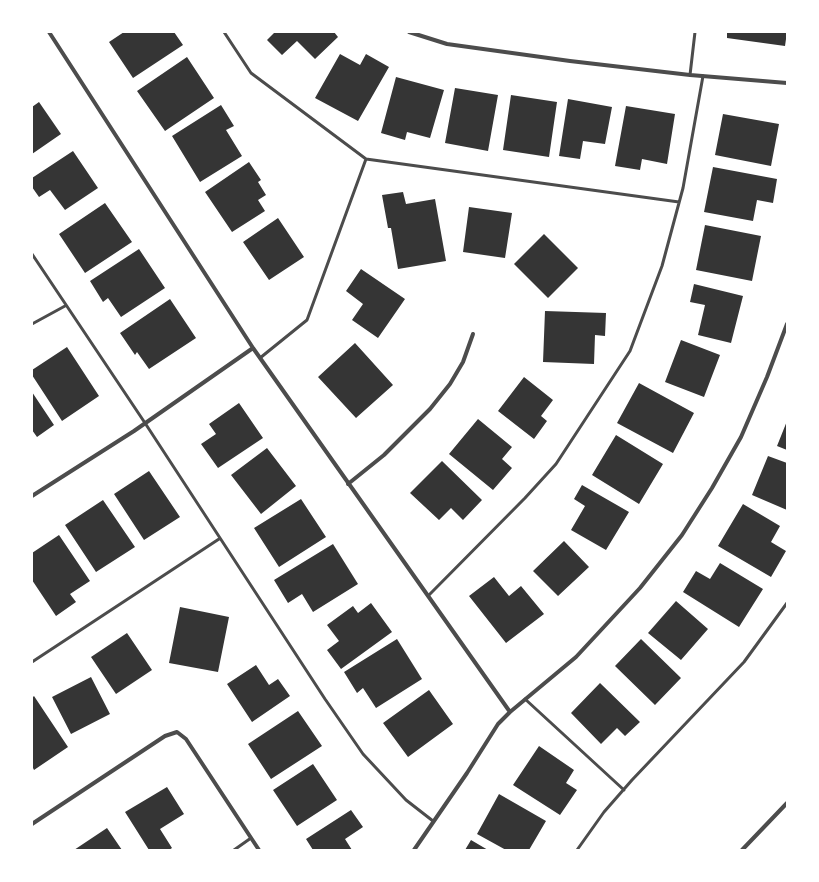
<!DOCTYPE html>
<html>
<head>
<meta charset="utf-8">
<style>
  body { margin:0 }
  #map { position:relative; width:819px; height:882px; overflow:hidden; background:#fff; font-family:"Zilla Slab",serif }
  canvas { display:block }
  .frame { position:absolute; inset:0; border:33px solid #fff; pointer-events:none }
</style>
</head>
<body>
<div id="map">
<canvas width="819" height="882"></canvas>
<div class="frame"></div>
</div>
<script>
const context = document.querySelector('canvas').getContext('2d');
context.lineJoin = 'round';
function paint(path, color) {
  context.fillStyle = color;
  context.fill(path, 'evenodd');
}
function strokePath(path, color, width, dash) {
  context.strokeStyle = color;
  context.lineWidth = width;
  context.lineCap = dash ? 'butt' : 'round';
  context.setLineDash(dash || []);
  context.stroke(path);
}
paint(new Path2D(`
  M124,32h50l9,13 -50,33 -24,-36z
  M275,32h59l4,5 -23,22 -18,-18 -15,14 -15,-15z
  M727,32h60l-2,14 -58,-8z
  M340,54l20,11 6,-11 23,13 -31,54 -43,-23z
  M187,57l27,41 -49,33 -28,-40z
  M396,77l48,13 -14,48 -23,-6 -2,8 -24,-7z
  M455,88l43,7 -10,56 -43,-8z
  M511,95l46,7 -8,55 -46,-7z
  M568,99l44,8 -7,37 -22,-3 -3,18 -21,-3z
  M39,102l22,32 -29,20v-47z
  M221,105l13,21 -8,4 16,26 -42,26 -28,-46z
  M626,106l49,8 -8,50 -25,-5 -2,11 -25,-4z
  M723,114l56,10 -8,42 -56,-11z
  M73,151l25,37 -33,22 -15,-20 -11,7 -7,-10v-9z
  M249,162l12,18 -3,2 8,13 -8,5 7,11 -33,21 -27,-40z
  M713,167l64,12 -4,24 -16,-3 -4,21 -49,-9z
  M403,192l3,12 29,-5 11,62 -48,8 -7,-41h-3l-6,-33z
  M105,203l27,39 -47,31 -26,-39z
  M469,207l43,6 -7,45 -42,-6z
  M278,218l26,39 -35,23 -26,-38z
  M705,225l56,11 -9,45 -56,-11z
  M544,234l34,34 -30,30 -34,-34z
  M139,249l26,39 -44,29 -13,-19 -5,4 -13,-21z
  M361,269l44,30 -27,39 -26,-18 11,-16 -17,-13z
  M694,284l49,12 -12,47 -33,-8 7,-30 -15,-3z
  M170,299l26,39 -47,31 -12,-17 -2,3 -15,-22z
  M545,311l61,2 -1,23 -10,-1 -1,29 -51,-2z
  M681,340l39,15 -16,42 -39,-15z
  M355,343l38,42 -37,33 -38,-41z
  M67,347l32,49 -37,25 -30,-46v-5z
  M524,377l29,23 -12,16 6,5 -13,18 -36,-28z
  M639,383l55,30 -21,40 -56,-30z
  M32,392l22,33 -17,12 -5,-7z
  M239,403l24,35 -45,30 -17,-24 15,-10 -7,-10z
  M478,419l34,28 -10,12 10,9 -19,22 -44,-36z
  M787,421v29l-10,-4z
  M616,435l47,29 -24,40 -47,-29z
  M267,448l29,38 -35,28 -30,-39z
  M768,456l19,7v47l-35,-15z
  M442,461l40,39 -19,20 -12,-12 -12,12 -29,-27z
  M149,471l31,46 -36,23 -30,-46z
  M582,485l47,27 -23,38 -35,-20 14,-24 -11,-7z
  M301,499l25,38 -47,30 -25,-39z
  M103,500l32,47 -39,25 -31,-47z
  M743,504l37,22 -9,16 15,9 -15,26 -53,-31z
  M59,535l31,46 -20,13 6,8 -20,14 -24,-36v-27z
  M564,541l25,26 -31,29 -25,-25z
  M333,544l25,40 -45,28 -11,-18 -14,9 -14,-23z
  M720,563l43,26 -24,38 -56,-35 13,-21 14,8z
  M494,577l15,19 12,-10 23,28 -38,29 -37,-47z
  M676,601l32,28 -27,31 -33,-27z
  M371,603l21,29 -51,37 -14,-19 12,-9 -12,-16 26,-19 5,7z
  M180,607l49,10 -11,55 -49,-9z
  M127,633l25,37 -36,24 -25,-37z
  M397,639l25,40 -46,29 -13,-20 -6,5 -13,-21z
  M641,639l40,39 -26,27 -40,-39z
  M256,665l13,20 9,-6 12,17 -38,26 -25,-38z
  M91,677l19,37 -39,20 -19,-37z
  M600,683l40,39 -15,14 -8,-8 -16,16 -30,-31z
  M429,690l24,34 -45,33 -25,-34z
  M34,696l34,51 -34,23 -2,-4v-68z
  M298,711l24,35 -51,33 -23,-35z
  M539,746l35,24 -8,13 11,7 -17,25 -47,-30z
  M313,764l24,36 -40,26 -24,-36z
  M167,787l17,27 -24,15 12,19 -3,2h-20l-24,-38z
  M499,794l47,27 -17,29h-23l-29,-16z
  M351,810l12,17 -18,12 7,11h-39l-7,-11z
  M107,828l15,22h-48z
  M471,840l17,10h-23z`), '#353535');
strokePath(new Path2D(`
  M224,32l27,41 115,86 313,43
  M690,75l5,-43
  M32,254l113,169 180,276 38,55 43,46 27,21
  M32,324l33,-18
  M260,358l47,-38 59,-161
  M428,596l97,-98 31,-34 74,-113 32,-85 21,-78 20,-112
  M32,662l187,-123
  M525,699l99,91
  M234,850l17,-12
  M577,850l27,-38 28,-32 112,-118 43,-59`), '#4c4c4c', 3);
strokePath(new Path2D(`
  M49,32l204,316 257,364
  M409,32l38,12 123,17 120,14 97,8
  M348,484l36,-29 46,-46 20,-25 13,-22 10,-28
  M32,496l102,-65 119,-83
  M32,824l133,-88 12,-4 9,7 73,111
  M414,850l53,-77 31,-49 12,-12 66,-55 64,-69 42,-53 30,-47 29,-51 26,-60 20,-53
  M742,850l45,-47`), '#4c4c4c', 4);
</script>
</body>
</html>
